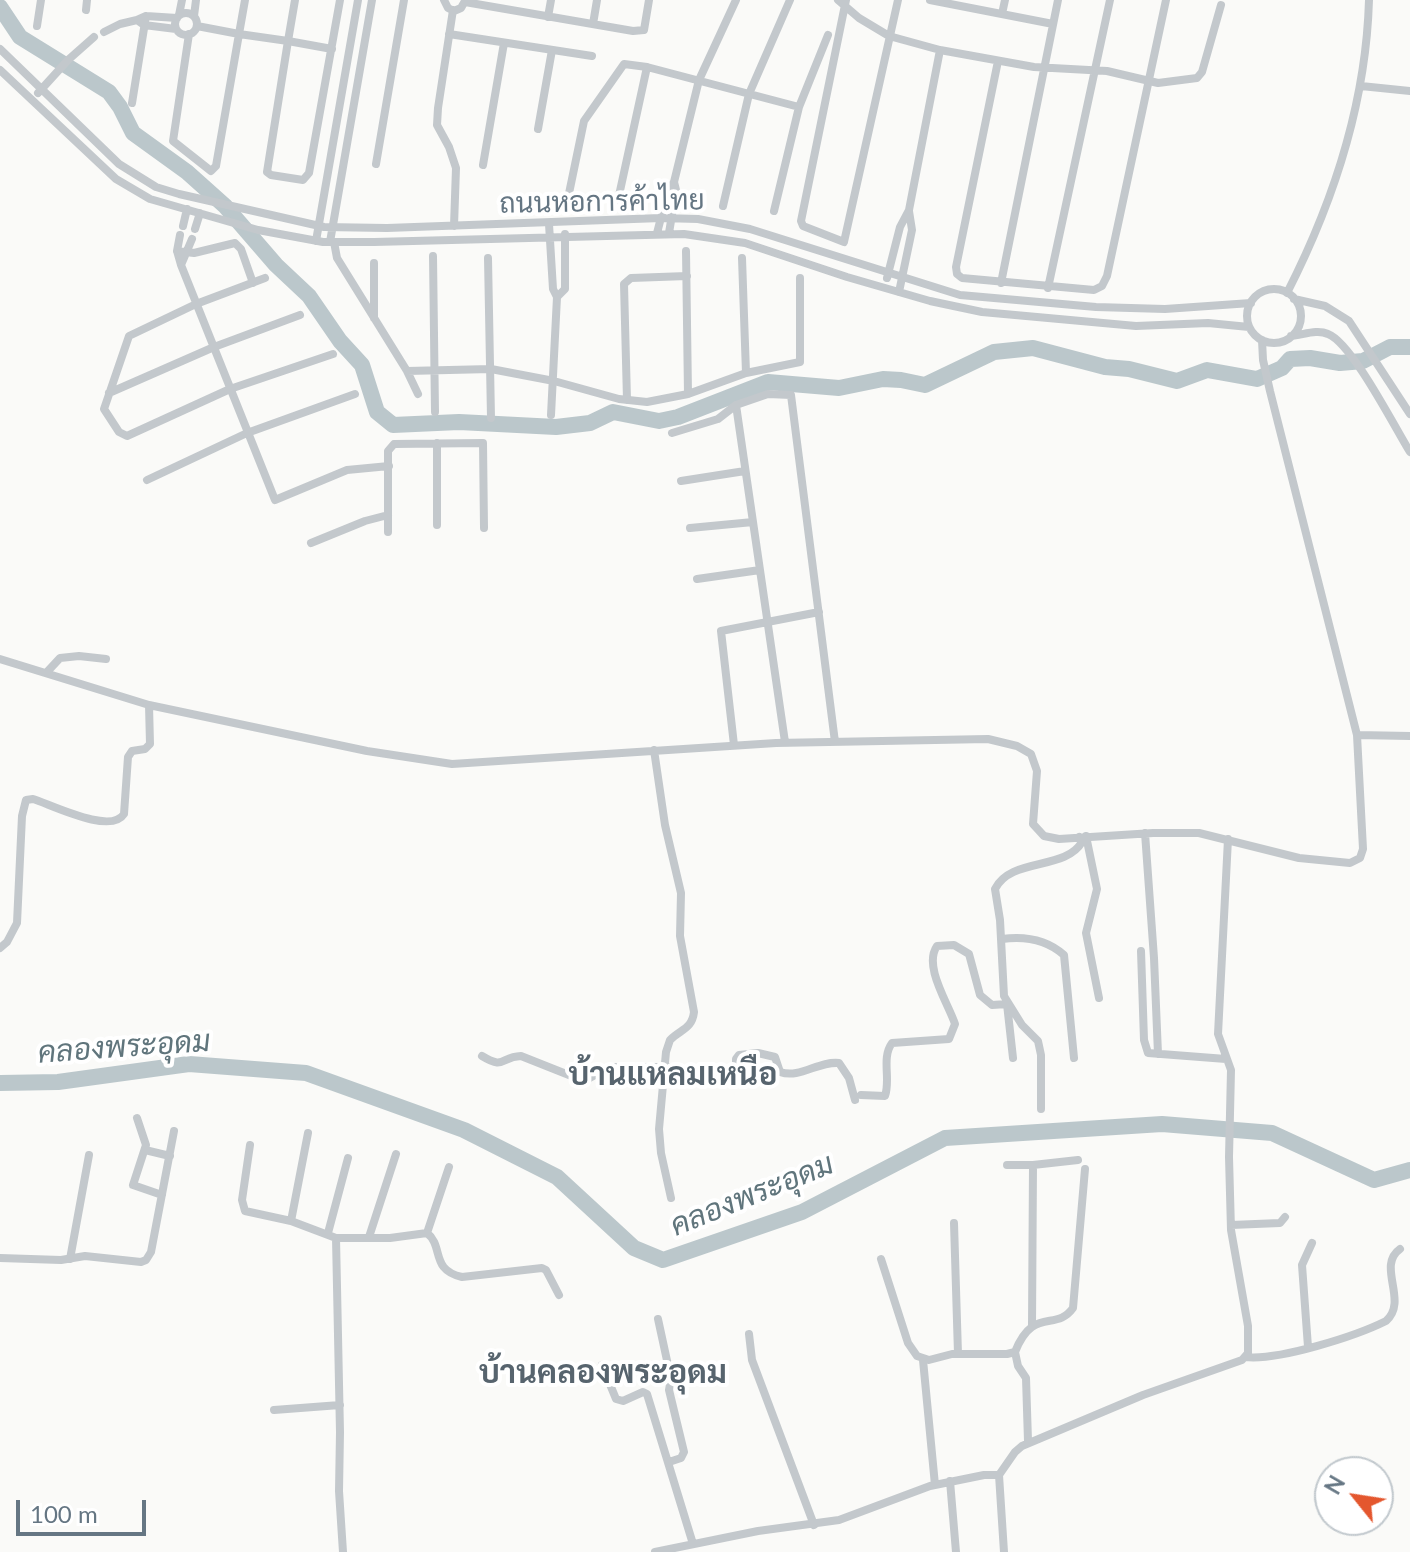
<!DOCTYPE html>
<html>
<head>
<meta charset="utf-8">
<style>
  body { margin:0 }
  #map { position:relative; width:1410px; height:1552px; overflow:hidden; background:#fafaf8; font-family:Lato,sans-serif }
  canvas { display:block }
  .north { position:absolute; left:1314px; top:1456px; width:80px; height:80px; box-sizing:border-box; background:#fff; border:2px solid #c1c8cd; border-radius:50%; rotate:300deg; font-size:22px; font-weight:700; line-height:32px; text-align:center; color:#657683 }
  .north::after { content:''; display:block; margin:auto; width:28px; height:36px; background:#e4572e; clip-path:polygon(50% 0,100% 100%,50% 72%,0 100%) }
  .scale { position:absolute; left:16px; top:1500px; width:130px; height:36px; box-sizing:border-box; border:4px solid #657683; border-top:0; padding-left:10px; font-size:24px; line-height:28px; white-space:nowrap; color:#657683; -webkit-text-stroke:6px #fff; paint-order:stroke }
</style>
</head>
<body>
<div id="map">
<canvas width="1410" height="1552"></canvas>
<div class="north">N</div>
<div class="scale">100 m</div>
</div>
<script>
const context = document.querySelector('canvas').getContext('2d');
context.lineJoin = 'round';
function strokePath(path, color, width, dash) {
  context.strokeStyle = color;
  context.lineWidth = width;
  context.lineCap = dash ? 'butt' : 'round';
  context.setLineDash(dash || []);
  context.stroke(path);
}
function write(font, color, halo, rows, align = 'center') {
  context.font = font + ' Lato,Sarabun,sans-serif';
  context.lineWidth = 8;
  context.setLineDash([]);
  context.textBaseline = 'middle';
  context.strokeStyle = halo;
  context.fillStyle = color;
  for (const [text, x, y, turn = 0] of rows) {
    context.save();
    context.translate(x, y);
    context.rotate((+turn || 0) * Math.PI / 180);
    context.textAlign = isNaN(turn) ? turn : align;
    if (halo) context.strokeText(text, 0, 0);
    context.fillText(text, 0, 0);
    context.restore();
  }
}
strokePath(new Path2D(`
  M0,7l20,30 89,55 11,15 13,26 54,39 38,34 51,59 33,31 31,45 22,24 15,47 16,13 66,-3 97,5 34,-4 23,-11 46,9 19,-4 90,-35 71,6 44,-9 18,1 24,5 69,-33 39,-4 72,19 24,2 48,12 30,-11 50,9 25,-11 8,-9 20,-1 30,5 23,-2 27,-14h20
  M0,1083l58,-1 131,-18 117,9 158,57 93,47 77,71 29,12 139,-48 143,-74 217,-14 110,9 102,47 36,-10`), '#bbc7cb', 16);
strokePath(new Path2D(`
  M245,0l-6,34 49,7 -21,131 4,3 32,5 6,-7 31,-173
  M295,0l-7,41 44,8
  M444,0l4,8 6,3 7,-3 4,-7
  M838,0l21,18 30,18 51,14 94,17 73,4 51,12 39,-5 5,-6 19,-67
  M846,0l-45,221 2,5 41,16 54,-242
  M930,0l123,24
  M465,2l168,29 11,-1 5,-30
  M86,10l1,-10
  M453,10l-15,98 -1,17 12,22 7,21 -2,58
  M175 24a11 11 0 1 1 22 0a11 11 0 1 1-22 0Z
  M1002,14l3,-14
  M179,15l3,-15
  M194,16l2,-16
  M548,17l3,-17
  M593,24l4,-24
  M37,26l4,-26
  M176,29l-32,-4 -7,-5 9,-4 31,2
  M104,32l16,-8 17,-4
  M189,34l-16,107 38,30 5,-5 23,-132 -42,-8
  M449,34l143,22
  M0,49l119,115 37,23 23,7 145,33 63,1 274,-10 37,1 52,10 210,66 136,12 69,2 86,-6
  M998,61l-42,206 1,7 5,4 132,12 8,-4 5,-10 59,-276
  M0,70l116,109 34,20 108,31 65,12h51l310,-8 61,9 102,34 83,24 52,11 154,14 72,-3 41,4
  M1361,86l49,5
  M38,93l30,-33 26,-23
  M132,103l14,-87
  M538,129l14,-79
  M376,164l28,-164
  M483,165l21,-122
  M618,200l29,-133
  M567,203l17,-82 40,-57 23,3 152,40
  M723,206l26,-112 41,-94
  M774,211l25,-104 29,-72
  M549,224l4,65 4,8 -6,118
  M183,226l4,-17
  M195,229l5,-16
  M657,233l11,-42 6,-9
  M669,233l7,-43 -2,-8 25,-102 37,-80
  M180,235l-3,16 4,14 11,-26
  M316,241l42,-241
  M330,242l42,-242
  M334,242l3,16 70,113 84,-2 63,12 65,18 28,3 41,-8 58,-21 54,-11v-84
  M177,251l17,2 41,-10 6,6 12,34
  M686,251l2,143
  M433,256l2,156
  M488,258l3,160
  M742,258l4,115
  M181,265l94,235 72,-30 42,-4
  M265,278l-69,26 -67,32 -25,73 15,23 8,4 103,-47 103,-35
  M887,278l13,-51 9,-17 31,-160
  M1001,283l57,-283
  M1048,288l62,-288
  M1247 316a27 27 0 1 1 54 0a27 27 0 1 1-54 0Z
  M899,292l13,-62 -3,-19
  M1287,293c47,-92 79,-189 82,-293
  M557,297l8,-8v-55
  M1294,299l31,7 24,15 61,93
  M374,318v-55
  M1291,336c12,-1 26,-7 37,-2 24,9 67,94 82,118
  M407,371l11,23
  M109,393l105,-46 86,-32
  M627,400l-3,-116 7,-6 56,-2
  M672,433l46,-14 18,-14
  M147,480l100,-47 108,-39
  M681,481l64,-10
  M437,525v-82
  M690,528l63,-6
  M388,532v-81l6,-7 89,-1 1,85
  M311,543l54,-22 23,-6
  M697,579l63,-9
  M0,659l149,46 218,46 85,13 324,-21 212,-4 29,7 14,8 6,17 -4,53 11,12 15,3 94,-6h46l100,25 51,5 10,-5 3,-9 -6,-114 -87,-344 -7,-31 -1,-20
  M47,672l13,-14 19,-2 27,3
  M1357,735l53,1
  M785,742l-49,-337 32,-11 23,1 44,347
  M734,745l-13,-114 98,-19
  M654,750l11,75 16,68 -1,43 14,76c-2,17 -13,17 -24,28l-4,12 -7,77 2,24 10,45
  M1145,833l9,125 4,96
  M1086,836l11,53 -11,44 13,65
  M1002,939c22,-3 44,0 62,16l10,103
  M0,948l7,-6 10,-19 5,-107 4,-16 7,-1c19,6 78,36 91,15l4,-57 4,-6 13,-2 5,-5 -1,-39
  M1141,951l3,89 4,13 78,6
  M482,1056c23,14 18,1 39,0l63,25 26,-14h57l62,12 7,-4v-16l3,-4 19,-2 17,4 5,15c20,7 38,-11 59,-9l10,15 6,22
  M861,1095l24,1c6,-17 -4,-38 7,-53l57,-4 6,-15c-7,-21 -32,-58 -18,-78l17,-1 15,9 11,41 12,10 15,-1 6,54
  M1041,1109v-54l-3,-14 -16,-16 -18,-29 -4,-76 -5,-31c16,-32 70,-18 87,-47l-3,-5
  M137,1118l9,27 -13,40 29,10
  M250,1145l-8,55 3,11 46,10 45,17h54l37,-5c17,13 3,37 35,44l80,-9 4,2 13,25
  M145,1150l25,6
  M1007,1165h26l-1,161
  M1033,1165l45,-5
  M291,1221l17,-88
  M954,1223l4,131
  M1231,1225l49,-2 5,-6
  M328,1233l20,-75
  M427,1233l22,-66
  M369,1237l27,-83
  M336,1238l4,194 -1,59 4,61
  M0,1258l61,2 24,-4 56,6 5,-2 5,-8 23,-121
  M70,1259l19,-104
  M881,1259l27,84 9,13 12,4 23,-6h55l8,-2 3,14 8,12 2,63
  M658,1319l13,60 -2,11 15,62 -3,6 -12,4
  M749,1334l3,26 62,165
  M1308,1347l-6,-82 10,-22
  M1015,1352c18,-46 41,-20 58,-44l12,-139
  M1245,1357c33,4 111,-21 141,-36 23,-20 -10,-55 14,-72
  M923,1360l12,125
  M602,1365l14,34 7,2 20,-9 4,2 46,150
  M274,1410l66,-5
  M950,1481l6,71
  M655,1552l103,-21 81,-11 91,-34 54,-11h15
  M1004,1552l-5,-77 16,-23 7,-6 121,-51 99,-35 6,-7v-27l-17,-96 -2,-73 2,-87 -13,-36 10,-195`), '#c3c8cc', 8);
write('28px', '#657683', '#fff', [
  ["ถนนหอการค้าไทย",602,202,-1]
]);
write('italic 30px', '#60757c', '#fff', [
  ["คลองพระอุดม",124,1047,-4],
  ["คลองพระอุดม",752,1195,-22]
]);
write('bold 32px', '#57646e', '#fff', [
  ["บ้านแหลมเหนือ",673,1075],
  ["บ้านคลองพระอุดม",603,1373]
]);
</script>
</body>
</html>
